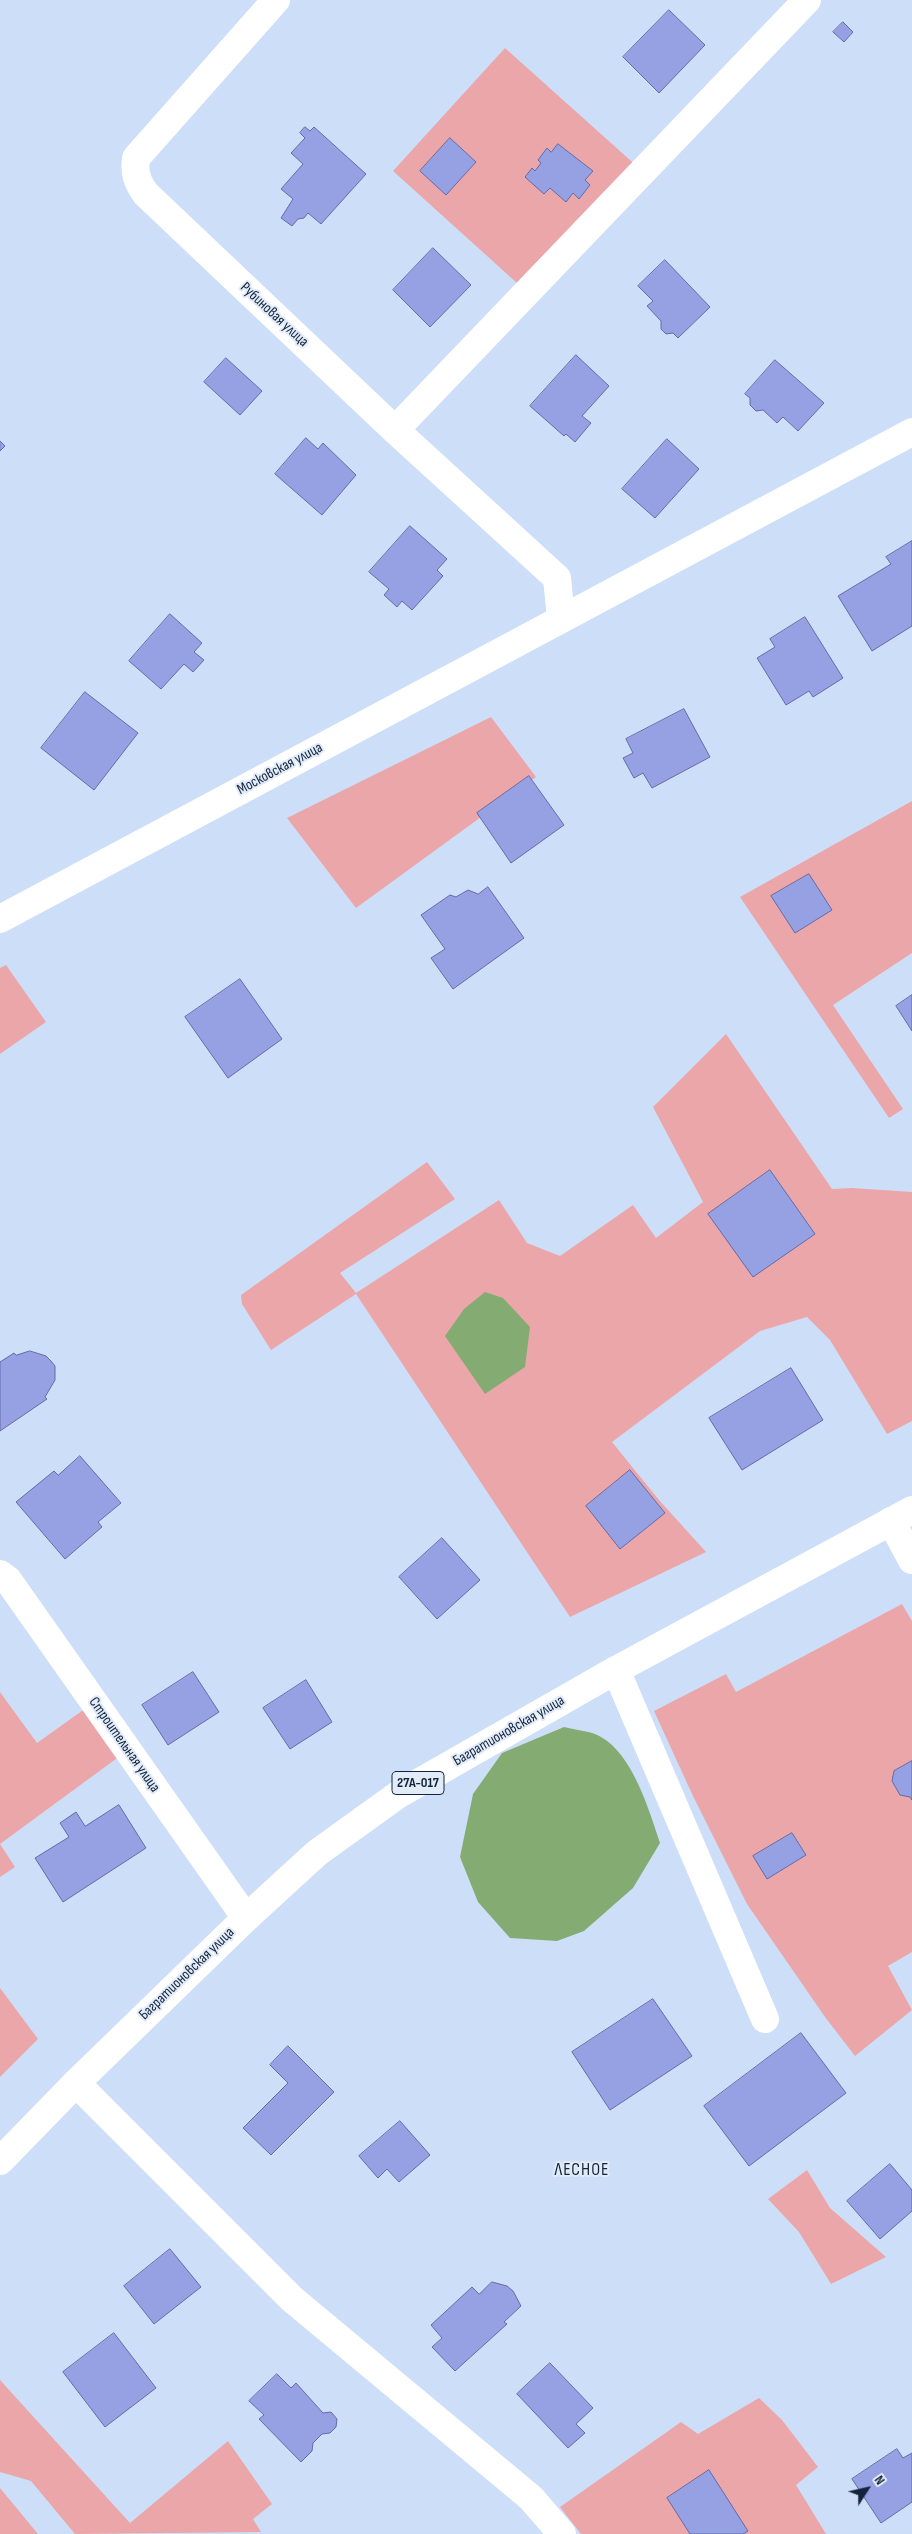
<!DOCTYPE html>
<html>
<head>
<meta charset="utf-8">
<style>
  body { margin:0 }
  #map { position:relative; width:912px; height:2534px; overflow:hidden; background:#cddff8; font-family:"Sofia Sans Condensed",sans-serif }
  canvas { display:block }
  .north { position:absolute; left:842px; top:2464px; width:50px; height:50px; -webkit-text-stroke:4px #e2ebf8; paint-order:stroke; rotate:55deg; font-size:14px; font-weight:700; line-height:20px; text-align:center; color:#13243b }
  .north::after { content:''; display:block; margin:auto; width:18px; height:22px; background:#13243b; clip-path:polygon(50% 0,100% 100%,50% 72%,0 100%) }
</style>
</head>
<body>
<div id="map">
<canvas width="912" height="2534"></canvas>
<div class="north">N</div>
</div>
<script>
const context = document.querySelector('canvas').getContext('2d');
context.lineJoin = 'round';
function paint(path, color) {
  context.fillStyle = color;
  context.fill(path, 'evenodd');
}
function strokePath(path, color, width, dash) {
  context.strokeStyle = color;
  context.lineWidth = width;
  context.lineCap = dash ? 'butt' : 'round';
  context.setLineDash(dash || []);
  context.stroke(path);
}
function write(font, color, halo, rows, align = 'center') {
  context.font = font + ' "Sofia Sans Condensed",sans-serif';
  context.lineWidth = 4;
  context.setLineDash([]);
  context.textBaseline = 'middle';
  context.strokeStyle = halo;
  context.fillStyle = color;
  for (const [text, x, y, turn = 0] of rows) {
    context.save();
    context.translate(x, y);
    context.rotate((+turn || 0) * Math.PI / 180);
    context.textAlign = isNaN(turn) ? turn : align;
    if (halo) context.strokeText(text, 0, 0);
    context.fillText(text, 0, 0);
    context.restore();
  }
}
paint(new Path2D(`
  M505,48l135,121 -112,124 -135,-122z
  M491,717l45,60 -180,131 -69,-90z
  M912,801v152l-79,52 70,104 -14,9 -149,-221z
  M6,965l40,57 -46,32v-86z
  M726,1034l106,155 20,-1 60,4v229l-25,13 -57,-94 -23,-23 -47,14 -148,111 47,58 47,52 -136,65 -214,-323 -85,56 -29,-46 -1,-9 186,-133 28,37 -115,74 16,20 143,-93 28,43 33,13 73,-51 23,33 47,-36 -50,-95z
  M902,1604l10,17v331l-24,14 24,44 -57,46 -30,-39 -78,-113 -54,-108 -39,-85 72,-37 10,18z
  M0,1692l37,51 56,-40 31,50 -124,91z
  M0,1844l15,23 -15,10z
  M0,1988l38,51 -38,38z
  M807,2170l23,38 56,49 -55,27 -32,-52 -31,-33z
  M0,2380l130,143 98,-82 44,63 -19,15 8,13 -186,2 -44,-53 -31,-9z
  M759,2398l23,22 36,47 -22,18 30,49h-245l-21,-27 121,-85 17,12z
  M0,2488l38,46h-38z`), '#eba6a9');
paint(new Path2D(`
  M485,1292l18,6 27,29 -5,40 -40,27 -40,-58 19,-27z
  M564,1727c11,3 28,4 37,10 32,18 48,73 59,106l-27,45 -49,43 -27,10 -47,-3 -32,-36 -18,-45 13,-63 29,-41z`), '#84ac72');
const building = new Path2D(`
  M669,10l36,35 -46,48 -36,-36z
  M843,22l10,10 -9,10 -11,-10z
  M305,127l5,4 4,-4 52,47 -45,50 -13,-11 -4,5 -6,1 -6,7 -11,-8 12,-19 -12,-10 22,-25 -12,-11 14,-15 -5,-5z
  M450,138l26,24 -30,33 -26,-24z
  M558,144l35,27 -8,9 5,5 -11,14 -6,-6 -7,9 -16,-14 -6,6 -19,-17 7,-9 3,3 6,-8 -3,-3 9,-12 4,4z
  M433,248l38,37 -41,42 -37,-37z
  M665,260l45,47 -32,31 -5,-5 -7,1 -5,-5v-8l-14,-15 6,-5 -15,-15z
  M576,355l33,31 -27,30 9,7 -16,19 -9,-8 -2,2 -34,-30z
  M226,358l36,33 -22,24 -36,-33z
  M775,360l49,43 -26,28 -15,-14 -6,6 -14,-13 -7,1 -6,-6v-7l-5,-4z
  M306,438l12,11 5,-6 33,32 -34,40 -47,-41z
  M667,439l32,30 -44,49 -33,-29z
  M0,441l5,5 -5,5z
  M410,526l37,33 -10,11 6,6 -31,34 -10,-9 -5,6 -13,-12 5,-6 -20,-17z
  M912,541v85l-40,25 -34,-55 53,-32 -5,-7z
  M170,614l32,29 -8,9 10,8 -11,12 -9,-8 -23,25 -32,-28z
  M805,617l38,61 -30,19 -4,-6 -23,14 -29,-47 18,-11 -5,-8z
  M85,692l53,41 -44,57 -53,-42z
  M684,709l26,48 -58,31 -9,-15 -9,5 -11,-20 10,-5 -7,-14z
  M529,776l35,49 -53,38 -34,-50z
  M809,874l23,36 -37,23 -24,-37z
  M488,887l36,51 -71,51 -22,-31 14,-9 -24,-34 29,-20 6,2 12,-7 10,4z
  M240,979l42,60 -54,39 -43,-61z
  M912,995v36l-16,-25z
  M770,1170l45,64 -62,43 -45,-63z
  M30,1351l16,5 5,5 4,5v14l-10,17 2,2 -47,32v-69l14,-9 2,2z
  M791,1368l32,52 -81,50 -33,-52z
  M80,1456l41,47 -23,19 4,5 -37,32 -49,-57 38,-31 4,4z
  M630,1470l35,43 -45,36 -34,-43z
  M442,1538l38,42 -43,39 -38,-42z
  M193,1672l26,40 -51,33 -26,-40z
  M306,1680l26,42 -42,27 -27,-41z
  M912,1761v39l-2,-3 -10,-2 -8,-14 2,-10z
  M119,1805l27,43 -83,54 -28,-44 34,-21 -9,-14 16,-11 9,14z
  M792,1833l14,22 -39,24 -14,-23z
  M653,1999l39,57 -82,54 -38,-58z
  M801,2033l45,60 -97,73 -45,-60z
  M288,2046l46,46 -63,63 -28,-27 45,-45 -18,-18z
  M400,2121l30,34 -31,27 -12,-13 -9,9 -19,-22z
  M890,2164l22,26v21l-32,28 -33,-38z
  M170,2249l31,38 -47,37 -30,-38z
  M492,2282l15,4 6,5 8,15 -17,16 3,2 -52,47 -23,-24 10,-9 -11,-13 41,-38 7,7z
  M114,2333l42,55 -51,39 -42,-55z
  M550,2363l43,45 -17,16 9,9 -17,15 -51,-54z
  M277,2374l14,14 5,-5 27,30 8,-1 6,7 -1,8 -6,6 -8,1 -9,9 -1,8 -11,11 -42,-43 5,-4 -15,-14z
  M897,2449l6,9 9,-5v49l-31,21 -29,-44z
  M709,2470l39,61 -5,3h-53l-23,-36z`);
paint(building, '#96a1e4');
strokePath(building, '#626ba9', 1);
strokePath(new Path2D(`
  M276,0l-140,158c-2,15 1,24 10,36l249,236 162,148 4,40
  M395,430l412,-430
  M0,919l912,-487
  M891,1521l21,39
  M0,1574l8,6 238,338
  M616,1670l149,349
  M76,2083l216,216 239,199 31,36`), '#fff', 28);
strokePath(new Path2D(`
  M0,2161l76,-78 170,-165 71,-65 82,-59 217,-124 296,-160`), '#fff', 28);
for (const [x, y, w] of [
  [418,1783,52]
]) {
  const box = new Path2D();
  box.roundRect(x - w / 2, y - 11.5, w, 23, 4);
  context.fillStyle = '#e2ebf8';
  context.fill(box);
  strokePath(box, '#13243b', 1);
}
write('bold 14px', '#13243b', null, [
  ["27А-017",418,1783]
]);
write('15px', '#13243b', '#e2ebf8', [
  ["Рубиновая улица",274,315,43],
  ["Московская улица",280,769,-28],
  ["Багратионовская улица",509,1731,-30],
  ["Строительная улица",124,1745,55],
  ["Багратионовская улица",187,1974,-44]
]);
context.letterSpacing = '1px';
write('18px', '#13243b', '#e2ebf8', [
  ["ЛЕСНОЕ",582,2170]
]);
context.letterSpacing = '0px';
</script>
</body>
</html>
